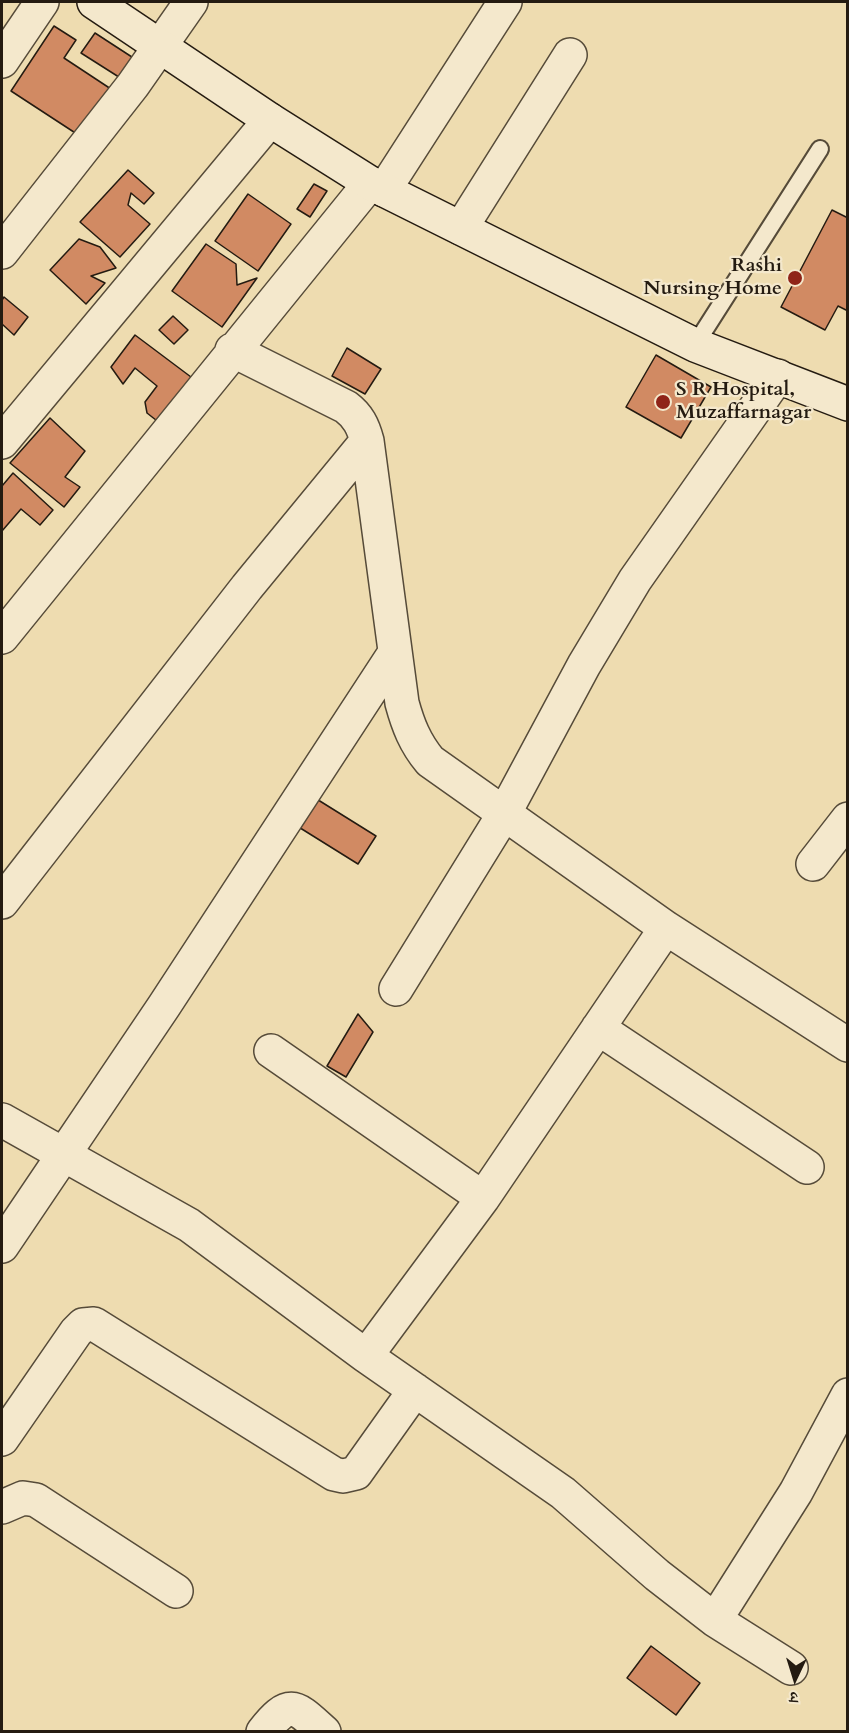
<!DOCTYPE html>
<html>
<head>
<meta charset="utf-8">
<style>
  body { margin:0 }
  #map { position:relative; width:849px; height:1733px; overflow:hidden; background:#eedcb0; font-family:Cardo,"Noto Serif Devanagari",serif }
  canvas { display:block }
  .frame { position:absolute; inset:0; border:3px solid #241b11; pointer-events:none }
  .north { position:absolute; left:765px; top:1649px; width:60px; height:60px; -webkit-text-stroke:4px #f4e8cc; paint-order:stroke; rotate:184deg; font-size:16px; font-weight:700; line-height:24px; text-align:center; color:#241b11 }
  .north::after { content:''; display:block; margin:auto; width:21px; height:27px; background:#241b11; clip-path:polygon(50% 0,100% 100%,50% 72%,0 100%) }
</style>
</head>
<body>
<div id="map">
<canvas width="849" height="1733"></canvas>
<div class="frame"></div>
<div class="north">उ</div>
</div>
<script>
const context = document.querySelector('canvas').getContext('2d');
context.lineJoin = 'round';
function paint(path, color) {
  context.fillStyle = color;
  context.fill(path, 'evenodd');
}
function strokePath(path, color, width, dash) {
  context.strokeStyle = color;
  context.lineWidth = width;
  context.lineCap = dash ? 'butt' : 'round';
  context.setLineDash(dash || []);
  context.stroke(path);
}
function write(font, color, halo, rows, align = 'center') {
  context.font = font + ' Cardo,serif';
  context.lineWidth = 4.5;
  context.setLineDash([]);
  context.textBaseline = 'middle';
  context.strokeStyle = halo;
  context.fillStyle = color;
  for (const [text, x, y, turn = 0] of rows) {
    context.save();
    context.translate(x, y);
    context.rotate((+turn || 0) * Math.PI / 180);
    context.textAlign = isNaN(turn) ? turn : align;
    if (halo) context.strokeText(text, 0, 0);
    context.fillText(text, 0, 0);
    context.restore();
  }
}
const building = new Path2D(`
  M54,26l22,14 -12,18 50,33 -31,47 -72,-47z
  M95,33l40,26 -13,20 -41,-26z
  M128,170l26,23 -10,11 -13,-11 -3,12 22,19 -30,33 -40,-35z
  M314,184l13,7 -17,26 -13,-8z
  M248,194l43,30 -33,47 -43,-30z
  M832,210l16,8v93l-10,-5 -13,24 -44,-23z
  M79,239l21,8 16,21 -25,8 14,7 -19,21 -36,-34z
  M206,244l30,20 1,21 20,-7 -35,49 -50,-36z
  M4,297l24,20 -14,18 -12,-11v-24z
  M173,316l15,14 -14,14 -15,-14z
  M135,335l60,45 -34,44 -14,-11 -2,-11 12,-16 -22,-18 -12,16 -12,-17z
  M347,348l34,21 -16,25 -33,-18z
  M656,355l55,32 -30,51 -55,-31z
  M50,418l35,33 -20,26 15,10 -16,20 -54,-44z
  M13,473l40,37 -13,15 -19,-16 -19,22v-45z
  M315,798l61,38 -18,28 -61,-38z
  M358,1014l15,18 -27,45 -19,-11z
  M651,1646l49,37 -24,32 -49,-37z`);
paint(building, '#d18a63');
strokePath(building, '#241b11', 1.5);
const lane = new Path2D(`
  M695,345l125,-196`);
const street = new Path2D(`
  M2,61l40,-59
  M384,190l121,-188
  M461,228l109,-173
  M2,252l131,-167 58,-83
  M232,350l114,57c12,9 17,19 21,34l35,262c6,22 13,40 28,58l236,167 182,117
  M2,442l268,-322
  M2,637l368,-454
  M813,864l35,-45
  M2,902l245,-315 120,-146
  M396,989l108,-175 80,-149 51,-85 143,-204
  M598,1028l209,139
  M271,1051l212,147 183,-270
  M2,1120l187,105 177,131 197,137 94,82 58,45 76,48
  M2,1246l162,-240 230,-352
  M366,1356l117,-158
  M2,1439l74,-107 7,-7 11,-1 240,150 9,2 13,-3 59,-83
  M2,1507l21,-9 13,2 140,91
  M715,1620l81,-128 52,-97
  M263,1732c27,-35 33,-25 61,0`);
const secondary = new Path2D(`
  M94,2l176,118 100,63 325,162 153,59`);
strokePath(lane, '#564b39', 20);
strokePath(street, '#564b39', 36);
strokePath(secondary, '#241b11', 36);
strokePath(lane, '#f4e8cc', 16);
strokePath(street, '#f4e8cc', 33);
strokePath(secondary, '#f4e8cc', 33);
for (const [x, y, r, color] of [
  [795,278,8,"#8f2418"],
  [663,402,8,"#8f2418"]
]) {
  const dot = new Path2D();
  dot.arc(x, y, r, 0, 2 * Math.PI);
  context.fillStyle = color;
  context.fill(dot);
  strokePath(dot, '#f4e8cc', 2);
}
write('bold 20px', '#241b11', '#f4e8cc', [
  ["Rashi",782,266],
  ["Nursing Home",782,289],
  ["S R Hospital,",676,390,"left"],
  ["Muzaffarnagar",676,413,"left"]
], 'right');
</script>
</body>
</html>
